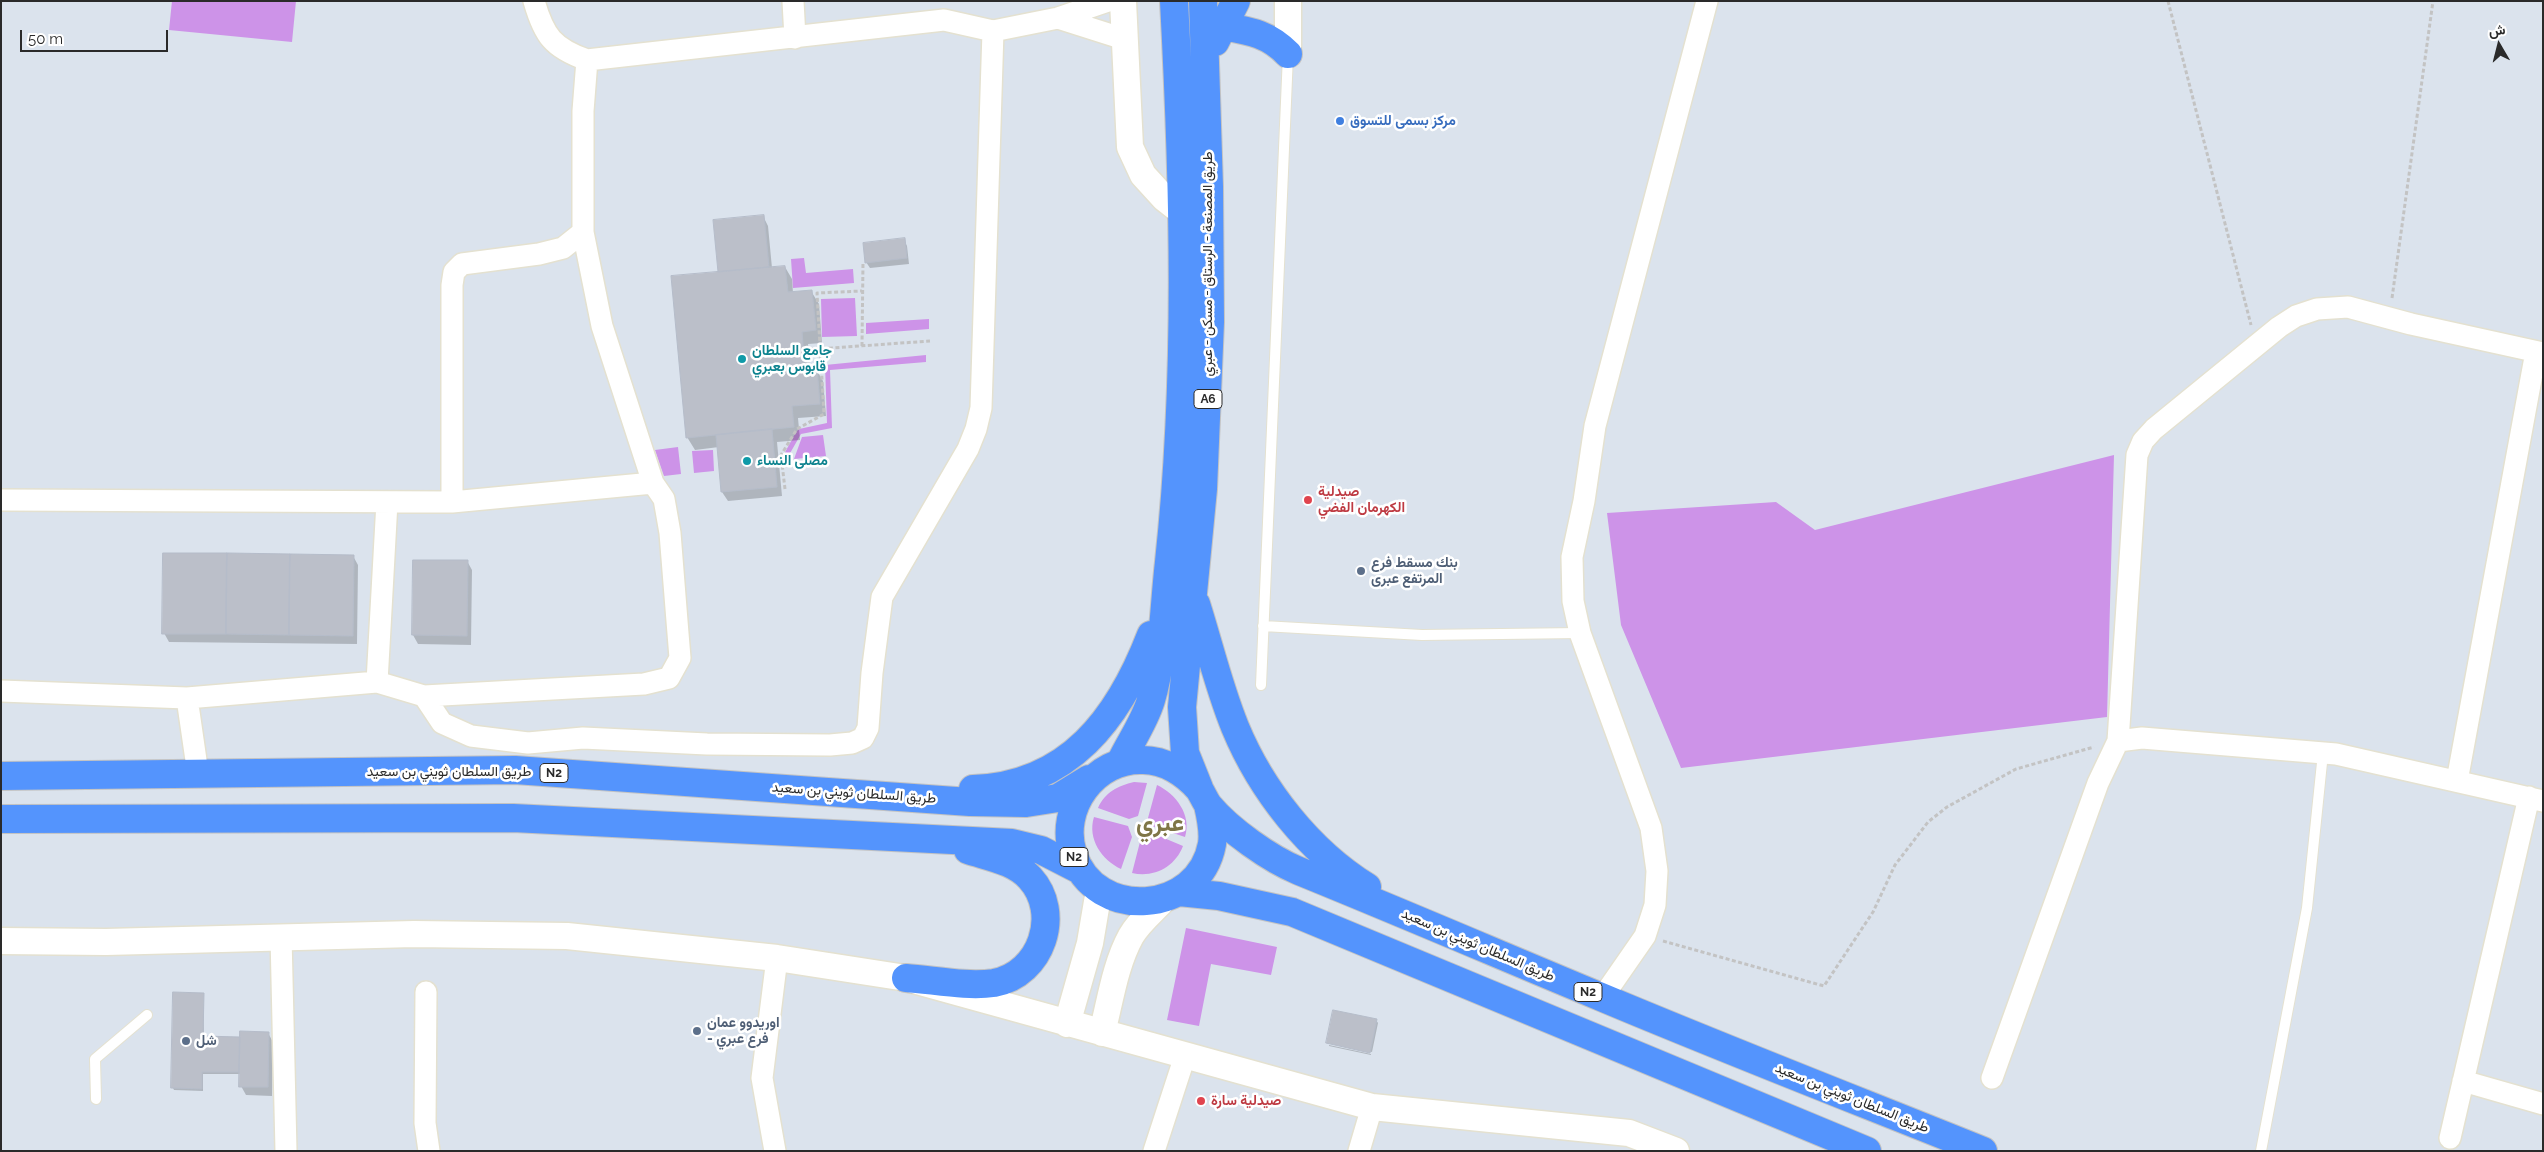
<!DOCTYPE html>
<html>
<head>
<meta charset="utf-8">
<style>
  body { margin:0 }
  #map { position:relative; width:2544px; height:1152px; overflow:hidden; background:#dbe3ed; font-family:Raleway,Vazirmatn,sans-serif }
  canvas { display:block }
  .frame { position:absolute; inset:0; border:2px solid #2a2a2a; pointer-events:none }
  .north { position:absolute; left:2474px; top:20px; width:50px; height:50px; -webkit-text-stroke:4px #fff; paint-order:stroke; rotate:352deg; font-size:14px; font-weight:700; line-height:20px; text-align:center; color:#2a2a2a }
  .north::after { content:''; display:block; margin:auto; width:18px; height:22px; background:#2a2a2a; clip-path:polygon(50% 0,100% 100%,50% 72%,0 100%) }
  .scale { position:absolute; left:20px; top:30px; width:148px; height:22px; box-sizing:border-box; border:2px solid #2a2a2a; border-top:0; padding-left:6px; font-size:15px; line-height:18px; white-space:nowrap; color:#2a2a2a; -webkit-text-stroke:4px #fff; paint-order:stroke }
</style>
</head>
<body>
<div id="map">
<canvas width="2544" height="1152"></canvas>
<div class="frame"></div>
<div class="north">ش</div>
<div class="scale">50 m</div>
</div>
<script>
const context = document.querySelector('canvas').getContext('2d');
context.lineJoin = 'round';
function paint(path, color) {
  context.fillStyle = color;
  context.fill(path, 'evenodd');
}
function strokePath(path, color, width, dash) {
  context.strokeStyle = color;
  context.lineWidth = width;
  context.lineCap = dash ? 'butt' : 'round';
  context.setLineDash(dash || []);
  context.stroke(path);
}
function write(font, color, halo, rows, align = 'center') {
  context.font = font + ' Raleway,Vazirmatn,sans-serif';
  context.lineWidth = 5;
  context.setLineDash([]);
  context.textBaseline = 'middle';
  context.strokeStyle = halo;
  context.fillStyle = color;
  for (const [text, x, y, turn = 0] of rows) {
    context.save();
    context.translate(x, y);
    context.rotate((+turn || 0) * Math.PI / 180);
    context.textAlign = isNaN(turn) ? turn : align;
    if (halo) context.strokeText(text, 0, 0);
    context.fillText(text, 0, 0);
    context.restore();
  }
}
paint(new Path2D(`
  M172,1h124l-4,41 -123,-12z
  M804,258l2,15 47,-4 1,14 -61,5 -2,-29z
  M855,298l2,38 -35,1 -1,-38z
  M929,319v10l-63,5v-11z
  M926,355v7l-96,8 2,58 -31,6 -12,21 1,10 -6,1 -1,-10 13,-24 3,-3 28,-6 -2,-58z
  M823,435l3,21 -32,3 8,-22z
  M678,447l3,27 -17,2 -9,-26z
  M713,450l1,21 -20,2 -2,-22z
  M2114,455l-7,262 -426,51 -60,-143 -14,-112 169,-11 39,28z
  M1134,782l13,1 -9,33 -9,3 -31,-11c7,-16 20,-22 36,-26z
  M1157,785c19,9 35,30 28,52l-33,-11 -4,-8z
  M1094,817l34,9 4,11 -11,32c-19,-9 -34,-30 -27,-52z
  M1152,833l31,13c-8,21 -29,32 -51,27l9,-35h7z
  M1186,928l91,19 -6,28 -60,-11 -12,62 -32,-6z`), '#cd93e8');
paint(new Path2D(`
  M763,216l5,10 4,42 13,-1 7,12 1,14 18,-2 8,13 3,39 -14,1 2,25h6l7,12 3,35 -28,2 2,22 -23,2 5,54 -54,5 -6,-9 -3,-45 -24,3 -8,-13 33,-164z
  M904,240l3,6 2,18 -39,4 -4,-6z
  M353,556l5,9 -1,79 -188,-2 -5,-9z
  M467,561l5,9 -1,75 -53,-1 -5,-9z
  M203,994l1,43 37,1 27,-5 5,9 -1,54 -26,-1 -5,-9v-12h-38v17l-29,-1 -1,-2z
  M1376,1020l2,3 -6,29 -44,-10z
  M1329,1045l42,9v1l-42,-9z`), '#0003');
const building = new Path2D(`
  M764,215l5,52 -51,5 -5,-52z
  M905,238l2,20 -42,5 -2,-20z
  M785,266l3,26 24,-2 4,40 -14,2 3,37 12,-1 3,36 -28,2 2,21 -108,11 -15,-162z
  M772,429l5,58 -56,5 -5,-57z
  M163,553h64l-1,81h-64z
  M227,553l63,1 -1,81 -63,-1z
  M290,554l64,1 -1,81 -64,-1z
  M413,560h55l-1,76 -55,-1z
  M173,992l31,1 -1,43 37,1 -1,35h-37v17l-31,-1z
  M1333,1010l44,9 -7,34 -44,-10z
  M240,1031l29,1 -1,55h-29z`);
paint(building, '#bbbfc9');
strokePath(building, '#b5bcc9', 1);
const service = new Path2D(`
  M1263,626l159,9 158,-2
  M1261,685l27,-630
  M96,1099l-1,-40 52,-44
  M2261,1151l46,-243 16,-155`);
const minor = new Path2D(`
  M534,1c10,35 19,47 53,59l357,-40 49,11 65,-13 50,-17
  M793,1l2,37
  M1058,18l66,21
  M1,500l451,2 201,-19
  M452,502v-217l2,-13 8,-8 77,-10 24,-6 20,-16
  M377,682l10,-180
  M1,691l186,7 190,-16 47,14 18,27 29,13 57,7 55,-5 124,6 123,1 22,-2 11,-5 5,-10 4,-55 10,-76 86,-148 8,-20 5,-21 12,-377
  M424,696l220,-12 25,-6 11,-20 -3,-37 -7,-88 -6,-34 -11,-16 -51,-157 -19,-94v-121l4,-51
  M187,698l11,76
  M2118,741l24,-3 194,16 207,47
  M2457,781l79,-429
  M281,936l5,215
  M426,992l-1,131 4,28
  M1602,998l43,-62 10,-31 2,-34 -6,-43 -71,-195 -7,-32 -1,-44 12,-56 11,-75 112,-425
  M1992,1078l106,-295 20,-42 19,-286 6,-14 11,-12 125,-102 17,-11 21,-7 31,-2 63,17 132,29
  M2463,1081l80,23
  M2450,1138l79,-341
  M775,1151l-13,-73 15,-120
  M1154,1151l31,-95
  M1359,1151l13,-44`);
const tertiary = new Path2D(`
  M1123,1l7,146 13,28 21,23 19,15
  M1288,1v53
  M1,941l105,1 308,-8 153,2 210,22 129,20 466,129 257,26 47,18
  M1067,1024l23,-81 9,-53
  M1102,1033c8,-31 13,-68 29,-97 8,-14 22,-25 33,-37`);
const trunk = new Path2D(`
  M1223,26c27,5 46,8 65,28
  M1215,42l21,-41
  M1196,604c13,41 23,84 39,123 26,63 74,124 132,160
  M1120,763c10,-21 24,-40 31,-63 12,-40 13,-95 18,-138 20,-186 15,-374 5,-561
  M1,776l514,-6 455,32 56,1 32,-5 31,-19
  M1199,788l-14,-35 -3,-46 21,-218 7,-167 -1,-135 -6,-186
  M973,789c96,-3 146,-71 178,-154
  M1208,805c3,13 6,26 4,39 -13,71 -117,78 -139,10 -15,-46 22,-96 70,-94 22,0 42,13 56,29 4,6 6,12 10,17 20,24 61,53 90,65 101,41 201,84 302,126 126,53 255,103 382,154
  M1,819l512,-1 499,25 29,7 39,20
  M1179,892l40,4 73,16 575,239
  M906,978c28,2 61,9 88,5 48,-9 68,-70 36,-105 -15,-17 -41,-21 -62,-28`);
strokePath(service, '#e4e1d0', 12);
strokePath(minor, '#e4e1d0', 24);
strokePath(tertiary, '#e4e1d0', 29);
strokePath(trunk, '#c3c3c3', 30);
strokePath(new Path2D(`
  M2168,1l83,324
  M2392,298l41,-297
  M862,346l1,-84
  M803,350l127,-9
  M785,489l-4,-34 16,-26 27,-15 -7,-121 45,-2
  M1663,941l161,45 49,-74 22,-47 33,-43 19,-15 69,-38 78,-22`), '#c3c3c3', 3, [4, 2.5]);
strokePath(service, '#fff', 10);
strokePath(minor, '#fff', 21);
strokePath(tertiary, '#fff', 26);
strokePath(trunk, '#5494fd', 28);
for (const [x, y, r, color] of [
  [1340,121,5,"#3f7fe0"],
  [742,359,5,"#0f9aa8"],
  [747,461,5,"#0f9aa8"],
  [1308,500,5,"#e0444e"],
  [1361,571,5,"#5c6f8a"],
  [697,1031,5,"#5c6f8a"],
  [186,1041,5,"#5c6f8a"],
  [1201,1101,5,"#e0444e"]
]) {
  const dot = new Path2D();
  dot.arc(x, y, r, 0, 2 * Math.PI);
  context.fillStyle = color;
  context.fill(dot);
  strokePath(dot, '#fff', 2);
}
for (const [x, y, w] of [
  [1208,399,28],
  [554,773,28],
  [1074,857,28],
  [1588,992,28]
]) {
  const box = new Path2D();
  box.roundRect(x - w / 2, y - 9.5, w, 19, 4);
  context.fillStyle = '#fff';
  context.fill(box);
  strokePath(box, '#2a2a2a', 1);
}
write('bold 12px', '#2a2a2a', null, [
  ["A6",1208,399],
  ["N2",554,773],
  ["N2",1074,857],
  ["N2",1588,992]
]);
write('bold 14px', '#366cbe', '#fff', [
  ["مركز بسمى للتسوق",1350,121]
], 'left');
write('14px', '#2a2a2a', '#fff', [
  ["طريق المصنعة - الرستاق - مسكن - عبري",1208,264,-90],
  ["طريق السلطان ثويني بن سعيد",449,772],
  ["طريق السلطان ثويني بن سعيد",854,793,4],
  ["طريق السلطان ثويني بن سعيد",1478,945,23],
  ["طريق السلطان ثويني بن سعيد",1852,1098,22]
]);
write('bold 14px', '#0d838f', '#fff', [
  ["جامع السلطان",752,351],
  ["قابوس بعبري",752,367],
  ["مصلى النساء",757,461]
], 'left');
write('bold 14px', '#be3a42', '#fff', [
  ["صيدلية",1318,492],
  ["الكهرمان الفضي",1318,508],
  ["صيدلية سارة",1211,1101]
], 'left');
write('bold 14px', '#4e5e75', '#fff', [
  ["بنك مسقط فرع",1371,563],
  ["المرتفع عبرى",1371,579],
  ["اوريدوو عمان",707,1023],
  ["- فرع عبري",707,1039],
  ["شل",196,1041]
], 'left');
write('bold 24px', '#7f7647', '#fff', [
  ["عبري",1160,824]
]);
</script>
</body>
</html>
